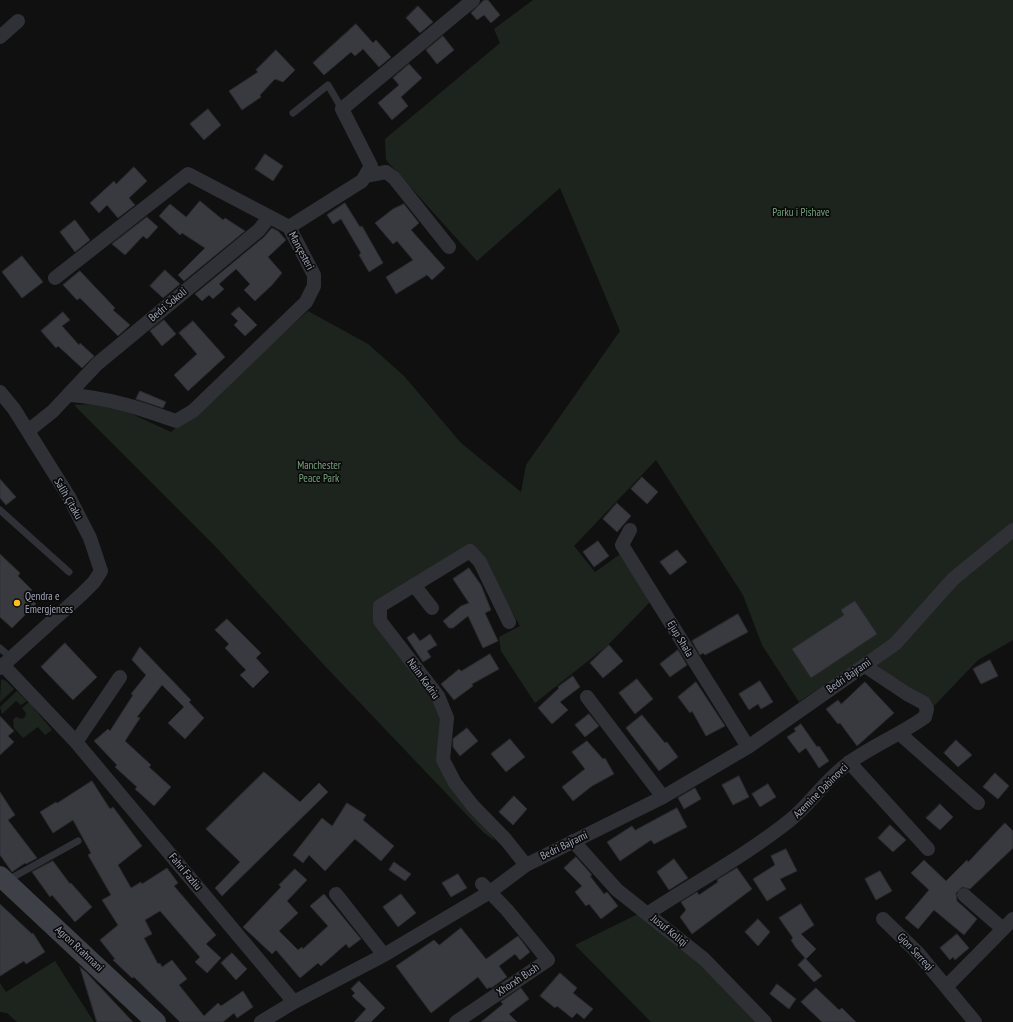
<!DOCTYPE html>
<html>
<head>
<meta charset="utf-8">
<style>
  body { margin:0 }
  canvas { display:block; background:#101011 }
</style>
</head>
<body>
<canvas width="1013" height="1022"></canvas>
<script>
const context = document.querySelector('canvas').getContext('2d');
context.lineJoin = 'round';
function paint(path, color) {
  context.fillStyle = color;
  context.fill(path, 'evenodd');
}
function strokePath(path, color, width, dash) {
  context.strokeStyle = color;
  context.lineWidth = width;
  context.lineCap = dash ? 'butt' : 'round';
  context.setLineDash(dash || []);
  context.stroke(path);
}
function write(font, color, halo, rows, align = 'center') {
  context.font = font + ' "PT Sans Narrow",sans-serif';
  context.lineWidth = 3.5;
  context.setLineDash([]);
  context.textBaseline = 'middle';
  context.strokeStyle = halo;
  context.fillStyle = color;
  for (const [text, x, y, turn = 0] of rows) {
    context.save();
    context.translate(x, y);
    context.rotate((+turn || 0) * Math.PI / 180);
    context.textAlign = isNaN(turn) ? turn : align;
    if (halo) context.strokeText(text, 0, 0);
    context.fillText(text, 0, 0);
    context.restore();
  }
}
paint(new Path2D(`
  M533,0h480v640l-35,20 -45,47 -55,-41 -14,-8 -65,44 -37,-57 -19,-50 -87,-135 -82,86 21,26 27,-19 30,47 -45,46 -72,57 -34,-52 -2,-14 21,-11 -46,-80 -97,58 59,95 5,15 -2,44 56,83 -11,-8 -160,-168 -109,-119 -141,-141 34,-2 63,29 137,-121 60,33 36,32 57,67 60,49 5,-27 94,-134 -60,-143 -83,73 -91,-101 -1,-21 115,-96 -6,-14z
  M1,679l5,2 8,8 -14,13z
  M17,691l10,10 -6,4 -5,-4 -14,13 -2,-7z
  M29,702l23,28 -7,5 -7,-8 -15,11 -9,-10 -1,-8 3,-3 6,2 3,-2 1,-4 -4,-5z
  M638,914l68,50 51,58h-106l-76,-77z
  M55,961l39,61h-77l-10,-9 -7,-1v-29l6,9z`), '#1c241d');
const building = new Path2D(`
  M484,0h4l12,15 -9,8 -7,-8 -7,5 -6,-7z
  M418,6l15,16 -13,11 -14,-15z
  M356,24l17,19 3,-3 15,17 -12,10 -16,-18 -8,7 -4,-4 -27,23 -11,-12z
  M443,36l11,14 -17,14 -11,-14z
  M276,50l19,20 -12,12 -8,-3 -15,16 1,2 -19,13 -13,-19 29,-19 -2,-2z
  M409,64l13,14 -21,19 7,9 -16,14 -14,-17 21,-18 -6,-7z
  M208,109l13,16 -17,15 -14,-16z
  M265,154l18,12 -10,15 -18,-12z
  M134,167l13,14 -18,17 6,7 -17,13 -11,-13 -8,8 -9,-10 24,-22 2,3z
  M200,201l23,19 2,-2 20,13 -61,50 -6,-6 27,-27 -23,-15 -2,2 -21,-19 11,-12 16,13z
  M345,203l15,24 2,-1 21,37 -14,9 -10,-17 2,-2 -20,-34 -8,5 -6,-9z
  M404,204l15,19 -8,7 34,38 -13,12 -5,-5 -31,19 -10,-17 27,-17 -16,-19 -4,3 -18,-21 18,-14z
  M147,217l11,10 -11,12 -4,-3 -18,19 -13,-11z
  M75,220l15,20 -15,12 -15,-20z
  M272,228l6,3 8,9 -18,17 14,16 -10,12 -17,16 -11,-11 6,-6 -14,-15 -17,15 5,5 -11,10 -4,-4 -7,6 -7,-7 69,-57z
  M22,256l21,26 -21,16 -20,-26z
  M165,270l15,14 -17,14 -13,-12z
  M80,271l35,37 -2,2 17,15 -12,11 -38,-38 -3,2 -14,-15z
  M239,307l18,18 -12,11 -11,-11 4,-4 -7,-7z
  M63,312l7,8 -8,6 17,19 1,-2 14,13 -12,12 -24,-22 -2,2 -15,-17z
  M164,320l12,14 -14,12 -12,-15z
  M193,321l32,36 -37,34 -14,-16 23,-21 -18,-21z
  M140,391l26,11 -3,6 -27,-9z
  M642,477l16,15 -11,12 -16,-15z
  M0,479l16,18 -10,8 -6,-7z
  M617,503l14,13 -14,16 -14,-13z
  M598,541l11,15 -15,11 -11,-15z
  M677,550l10,12 -17,13 -10,-13z
  M0,554l20,19 -2,3 14,14 -5,5 9,9 -24,24 -12,-11z
  M469,568l12,17 10,25 -6,3 13,28 -15,7 -15,-32 -15,12h-4l-6,-7 18,-15 8,-3 -16,-24z
  M855,601l22,33 -66,44 -19,-29 52,-34 -3,-5z
  M738,614l10,18 -43,23 -2,-2 -3,2 -8,-14z
  M227,619l34,34 -5,5 13,14 -16,16 -13,-13 6,-5 -21,-22 4,-4 -14,-14z
  M414,633l6,8 10,-7 7,11 -10,6 4,6 -8,5 -16,-24z
  M65,643l32,34 -24,23 -32,-33z
  M609,645l14,16 -20,17 -13,-15z
  M140,647l51,53 -2,2 15,16 -19,21 -17,-16 16,-16 -22,-22 -25,32 3,1 -15,23 26,24 -2,2 22,20 -17,19 -19,-17 2,-2 -22,-20 2,-2 -23,-24 14,-12 2,2 23,-36 -2,-1 15,-19 -14,-15z
  M678,650l9,15 -17,12 -10,-13z
  M490,654l9,15 -27,15 1,2 -19,14 -13,-16 18,-15 2,2z
  M990,660l8,16 -17,8 -8,-15z
  M573,676l7,11 -20,15 8,8 -16,14 -14,-16 21,-20 -1,-1z
  M637,679l16,20 -18,15 -16,-21z
  M760,681l13,21 -12,7 -3,-5 -9,6 -10,-16z
  M696,682l29,44 -19,10 -14,-25 -2,2 -12,-16z
  M865,682l29,31 -37,33 -17,-23 -2,1 -12,-15 12,-9 3,4z
  M589,714l10,12 -14,11 -10,-12z
  M642,715l23,28 2,-1 11,15 -19,14 -33,-43z
  M0,716l14,15 -6,5 6,6 -14,13z
  M801,724l16,23 2,-1 10,15 -10,7 -13,-20 -7,5 -12,-16 9,-6 -2,-2z
  M467,728l11,13 -18,15 -7,-9v-8z
  M510,739l15,18 -19,15 -15,-18z
  M956,740l16,15 -14,12 -14,-14z
  M587,741l16,18 2,-1 9,16 -22,12 -19,15 -11,-14 23,-18 -13,-17z
  M264,772l36,30 19,-19 9,9 -106,104 -7,-8 25,-26 -34,-33z
  M995,773l14,13 -11,13 -15,-12z
  M739,776l10,21 -16,8 -11,-20z
  M92,781l18,28 3,-2 29,39 -24,19 13,23 10,-6 1,2 25,-16 11,15 -4,3 42,49 -10,9 15,14 -14,15 -12,-11 5,-5 -40,-46 -15,9 7,14 -8,4 14,26 2,-1 2,4 10,-7 15,19 -8,6 25,31 14,-13 3,3 22,-15 10,16 -16,11 -3,-5 -11,9h-43l-46,-45 -2,1 -19,-18 2,-1 -15,-19 18,-15 -16,-25 9,-5 -23,-40 3,-2 -18,-33 -20,13 -13,-21 16,-10 1,1z
  M768,784l8,13 -16,10 -8,-13z
  M695,788l6,11 -17,10 -6,-11z
  M0,792l15,23 -7,5 29,38 -11,6 -1,-1 -13,9 -12,-17z
  M514,796l13,13 -14,16 -14,-13z
  M347,803l19,12 -3,5 31,26 -13,15 -26,-22 -30,32 -16,-16 -6,8 -10,-8 29,-37 10,8z
  M940,804l13,13 -13,13 -14,-12z
  M677,808l10,19 -33,17 -3,-4 -31,21 -13,-19 25,-16 3,4z
  M1005,823l8,8v17l-43,41 -8,-2 -6,6 1,8 20,18 -13,16 -30,-25 -16,19 -13,-11 24,-28 -18,-17 13,-13 22,21 21,-21 1,2z
  M890,825l16,15 -13,12 -15,-14z
  M786,849l11,22 -17,8 6,10 -19,12 -14,-22 22,-14 -4,-9z
  M576,857l16,18 -2,1 14,18 3,-2 11,14 -17,13 -12,-15 -3,2 -11,-14 7,-6 -18,-18z
  M674,859l14,19 -19,12 -12,-18z
  M53,861l17,23 1,-1 21,24 -17,15 -23,-27 -2,2 -18,-25z
  M394,862l17,12 -6,7 -16,-11z
  M737,868l15,21 -60,45 -12,-17 6,-7 -5,-8 16,-10 2,3 19,-13 -1,-2z
  M295,869l12,11 -20,21 11,12 -19,18 19,19 4,-3 1,2 25,-23 -18,-20 14,-12 37,45 -12,9 -3,-4 -25,22 -3,-3 -18,15 -24,-28 -4,4 -29,-27 38,-40 -2,-2z
  M880,871l12,20 -16,9 -11,-21z
  M458,874l9,14 -16,9 -9,-14z
  M401,894l15,19 -18,14 -15,-20z
  M0,904l32,30 1,-1 12,19 -19,12 -2,-3 -24,15z
  M801,904l13,21 -13,9 15,15 -10,10 -10,-11 -5,-8 2,-2 -14,-20z
  M758,919l12,13 -12,14 -13,-14z
  M461,928l25,31 32,-23 12,16 -10,8 -5,-6 -16,12 8,11 -16,11 -1,-1 -3,2 -9,-12 -47,36 -35,-47 38,-26 5,5z
  M957,934l12,14 -14,12 -2,-3 -3,3 -10,-12z
  M232,953l15,16 -11,11 -15,-17z
  M805,958l17,18 -8,6 -16,-17z
  M80,967l6,5 47,50h-36z
  M560,973l17,15 -4,5 20,16 -9,10 -7,-6 -5,5 -15,-12 -2,2 -15,-12z
  M359,981l26,27 -14,14h-17l12,-13 -14,-13 3,-3 -4,-4z
  M777,984l19,15 -7,10 -19,-15z
  M521,988l8,11 -20,15 8,8h-36l22,-18 -2,-2z
  M816,988l23,22 3,-2 14,14h-34l-21,-20z`);
paint(building, '#393a40');
strokePath(building, '#2a2a2e', 1);
strokePath(new Path2D(`
  M293,113l35,-28 14,24
  M0,510l69,62
  M0,648l10,9
  M8,880l70,-39`), '#303137', 7);
strokePath(new Path2D(`
  M0,37l18,-16
  M365,176l21,-4 8,6 55,69
  M289,227l73,-46 9,-15 -29,-57 131,-109
  M55,278l133,-104 101,53
  M0,392l14,17 55,88 21,41 11,33 -7,11 -12,12 -82,74
  M70,395c40,3 69,13 106,26l17,-10 113,-109 8,-16v-11l-25,-48
  M28,431l25,-20 44,-47 162,-134 10,-13
  M630,530l-8,15 126,202
  M414,585l18,23
  M509,622l-29,-60 -10,-11 -90,55v15l58,75 9,22 -4,42 12,23 18,23 33,34 20,25
  M3,665l73,77 218,260
  M587,697l76,100
  M899,733l79,70
  M76,742l44,-65
  M849,762l79,87
  M573,841l44,49 87,69 61,63
  M336,894l48,61
  M964,895l39,34
  M647,914c47,-31 98,-58 142,-93 22,-17 37,-43 61,-59 24,-17 51,-28 75,-45l2,-8 -3,-6 -17,-9 -42,-28
  M883,919l35,34 57,69
  M947,986l66,-67
  M261,1022l33,-20 90,-47 106,-63 36,-27 137,-68 85,-50 147,-103 58,-65 60,-49
  M456,1022l92,-62 -41,-50 -25,-26`), '#303137', 14);
strokePath(new Path2D(`
  M0,876l156,146`), '#3e4047', 20);
for (const [x, y, r, color] of [
  [17,603,4,"#ffbf1a"]
]) {
  const dot = new Path2D();
  dot.arc(x, y, r, 0, 2 * Math.PI);
  context.fillStyle = color;
  context.fill(dot);
  strokePath(dot, '#0b0b0c', 1.5);
}
write('11px', '#74a179', '#0b0b0c', [
  ["Parku i Pishave",801,213],
  ["Manchester",319,466],
  ["Peace Park",319,479]
]);
write('11px', '#9fa4b4', '#0b0b0c', [
  ["Mançesteri",301,251,62],
  ["Bedri Sokoli",168,305,-40],
  ["Salih Çitaku",68,499,60],
  ["Ejup Shala",680,639,59],
  ["Bedri Bajrami",849,676,-35],
  ["Naim Kadriu",423,679,54],
  ["Azemine Dabinovci",821,791,-45],
  ["Bedri Bajrami",564,846,-26],
  ["Fahri Fazliu",185,872,50],
  ["Jusuf Koliqi",669,931,39],
  ["Agron Rrahmani",79,949,43],
  ["Gjon Serreqi",915,952,47],
  ["Xhorxh Bush",518,980,-34]
]);
write('11px', '#9fa4b4', '#0b0b0c', [
  ["Qendra e",25,597],
  ["Emergjences",25,610]
], 'left');
</script>
</body>
</html>
